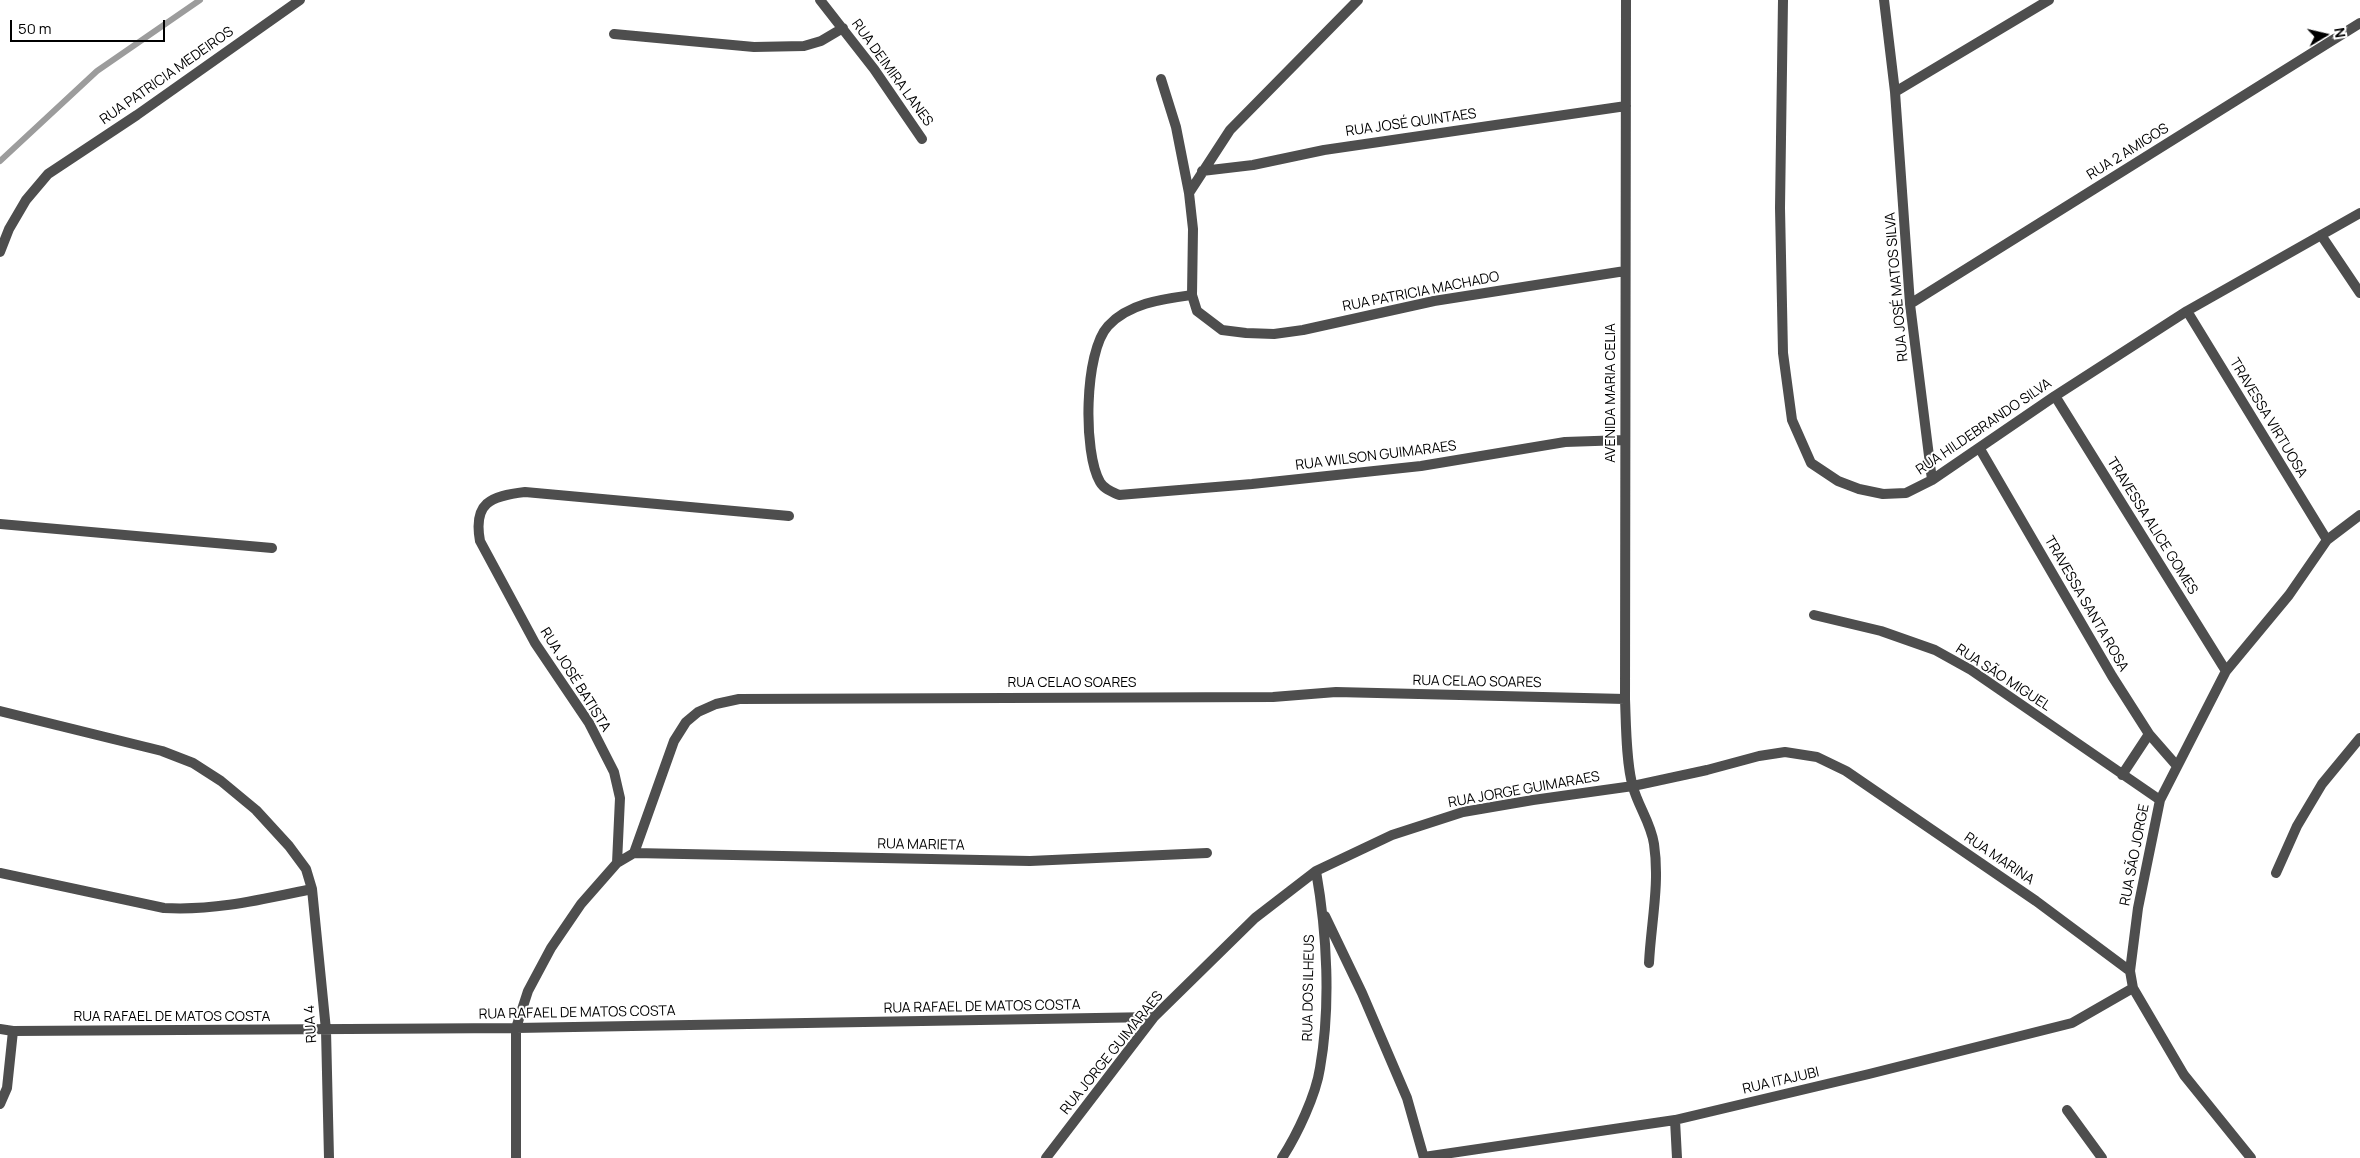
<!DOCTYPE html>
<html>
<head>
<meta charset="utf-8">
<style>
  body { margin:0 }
  #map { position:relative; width:2360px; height:1158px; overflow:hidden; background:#fff; font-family:Manrope,sans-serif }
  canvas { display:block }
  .north { position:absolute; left:2300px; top:10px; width:50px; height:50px; -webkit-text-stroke:4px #fff; paint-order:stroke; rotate:81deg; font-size:14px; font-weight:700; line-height:20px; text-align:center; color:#000 }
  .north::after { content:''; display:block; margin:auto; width:18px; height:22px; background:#000; clip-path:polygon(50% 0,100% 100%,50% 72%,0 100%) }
  .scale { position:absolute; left:10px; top:20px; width:155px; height:22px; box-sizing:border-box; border:2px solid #000; border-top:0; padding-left:6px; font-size:15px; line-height:18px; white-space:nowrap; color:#000; -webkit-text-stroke:4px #fff; paint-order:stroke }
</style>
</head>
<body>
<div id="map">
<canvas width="2360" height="1158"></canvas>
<div class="north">N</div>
<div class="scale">50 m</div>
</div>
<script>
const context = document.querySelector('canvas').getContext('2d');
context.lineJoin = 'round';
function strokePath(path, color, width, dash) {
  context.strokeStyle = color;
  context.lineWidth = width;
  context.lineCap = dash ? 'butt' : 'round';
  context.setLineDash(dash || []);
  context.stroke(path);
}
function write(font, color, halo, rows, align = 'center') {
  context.font = font + ' Manrope,sans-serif';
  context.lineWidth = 4;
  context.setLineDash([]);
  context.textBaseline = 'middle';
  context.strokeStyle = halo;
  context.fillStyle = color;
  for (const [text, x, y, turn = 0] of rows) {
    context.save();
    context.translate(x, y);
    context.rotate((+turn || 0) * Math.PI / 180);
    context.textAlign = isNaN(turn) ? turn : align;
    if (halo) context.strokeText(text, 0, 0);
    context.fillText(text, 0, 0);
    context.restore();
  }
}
strokePath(new Path2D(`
  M0,161l97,-90 103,-71`), '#9c9c9c', 6);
strokePath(new Path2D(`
  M820,0l54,69 48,70
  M1626,0l-1,699c1,24 1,65 8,88 5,19 18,36 21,57 6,40 -3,79 -5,119
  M1783,0l-3,208 3,145 9,67 19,43 27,18 21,8 24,5 23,-1 26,-13 123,-84 132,-85 173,-98
  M1884,0l11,92 15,212 22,176
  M614,34l140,13 50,-1 17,-5 22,-13
  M1161,79l15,48 13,66 4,36 -1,66 5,16 25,19 24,3 28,1 29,-4 131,-29 191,-30
  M1895,92l154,-92
  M1202,171l51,-6 71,-15 302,-44
  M1189,193l41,-63 128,-130
  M2321,235l39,58
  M0,252l9,-23 17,-29 22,-26 89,-59 163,-115
  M1192,295c-29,4 -63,8 -84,31 -24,26 -25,127 -8,156 4,7 12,10 19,13l133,-11 169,-18 144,-24 59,-2
  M1910,304l450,-281
  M2187,311l140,229
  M2055,396l171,275
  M1980,449l132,227 37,58 28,32
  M0,524l272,24
  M1814,615l67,16 54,19 36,20 189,130
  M0,711l162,40 31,12 28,18 35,29 33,36 17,23 6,20 14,141 3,128
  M2122,775l27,-41
  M634,853l396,8 177,-8
  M617,863l17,-10 40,-112 12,-19 12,-10 18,-8 23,-5 534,-2 63,-5 289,7
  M0,873l164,35c52,3 99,-9 148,-19
  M2276,873l21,-47 25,-42 38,-46
  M1325,916l37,77 45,105 17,60
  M0,1029l13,2 503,-3 638,-11
  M0,1104l7,-16 6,-57
  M2067,1110l35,48
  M1675,1120l2,38
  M1424,1157l251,-37 194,-46 203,-51 61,-35
  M516,1158v-130l12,-37 23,-43 30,-44 36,-41 3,-65 -6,-26 -25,-49 -54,-80 -55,-102c-7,-38 10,-45 45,-49l264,24
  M1046,1158l108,-141 101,-99 61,-47 76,-36 71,-23 70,-12 100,-14 74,-16 52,-14 26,-4 32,5 29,14 190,130 94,70
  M1282,1158c15,-23 34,-63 38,-90 11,-63 7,-135 -4,-197
  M2251,1158l-67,-83 -51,-87 -3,-17 8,-63 22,-108 66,-129 63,-76 38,-55 33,-25`), '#4e4e4e', 10);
write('14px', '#000', '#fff', [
  ["RUA DEIMIRA LANES",892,73,54],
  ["RUA PATRICIA MEDEIROS",167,76,-35],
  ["RUA JOSÉ QUINTAES",1411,123,-8],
  ["RUA 2 AMIGOS",2128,152,-32],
  ["RUA JOSÉ MATOS SILVA",1897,287,-95],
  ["RUA PATRICIA MACHADO",1421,292,-11],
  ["AVENIDA MARIA CELIA",1611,393,-90],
  ["TRAVESSA VIRTUOSA",2268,418,59],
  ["RUA HILDEBRANDO SILVA",1984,427,-34],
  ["RUA WILSON GUIMARAES",1376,456,-7],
  ["TRAVESSA ALICE GOMES",2152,526,58],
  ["TRAVESSA SANTA ROSA",2086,604,60],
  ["RUA SÃO MIGUEL",2003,678,33],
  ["RUA JOSÉ BATISTA",575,680,58],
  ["RUA CELAO SOARES",1477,682,1],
  ["RUA CELAO SOARES",1072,683],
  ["RUA JORGE GUIMARAES",1524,790,-10],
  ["RUA MARIETA",921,845,1],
  ["RUA SÃO JORGE",2135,855,-79],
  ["RUA MARINA",1999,859,34],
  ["RUA DOS ILHEUS",1309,988,-89],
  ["RUA RAFAEL DE MATOS COSTA",982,1007,-1],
  ["RUA RAFAEL DE MATOS COSTA",577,1013,-1],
  ["RUA RAFAEL DE MATOS COSTA",172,1017],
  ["RUA 4",311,1024,-94],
  ["RUA JORGE GUIMARAES",1112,1053,-51],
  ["RUA ITAJUBI",1781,1081,-13]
]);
</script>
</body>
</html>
